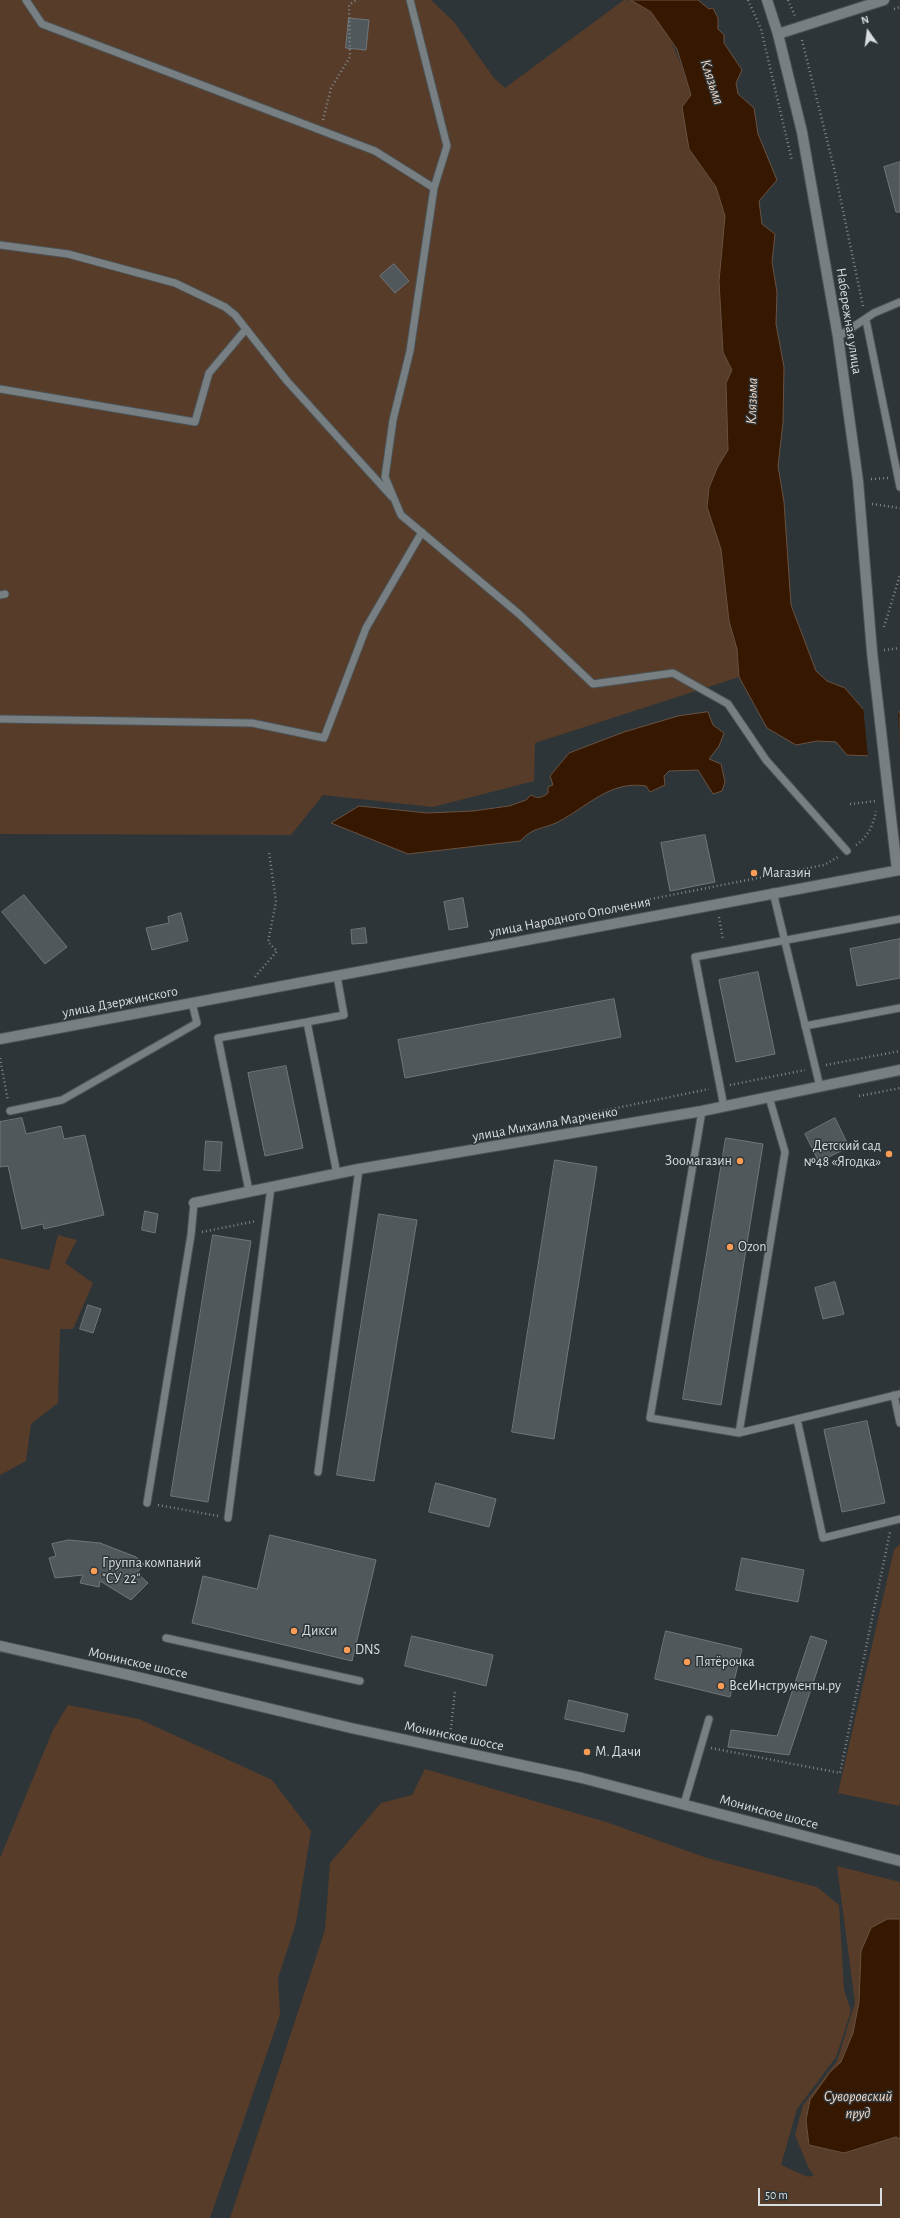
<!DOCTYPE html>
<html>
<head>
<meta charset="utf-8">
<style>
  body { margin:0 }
  #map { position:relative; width:900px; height:2218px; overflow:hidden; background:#2e3538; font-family:"Alegreya Sans",sans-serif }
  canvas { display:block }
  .north { position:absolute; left:848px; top:12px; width:40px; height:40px; -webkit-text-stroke:3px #2e3538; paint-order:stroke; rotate:346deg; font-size:11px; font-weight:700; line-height:16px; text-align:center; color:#d8dddf }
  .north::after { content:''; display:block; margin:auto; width:14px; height:18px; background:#d8dddf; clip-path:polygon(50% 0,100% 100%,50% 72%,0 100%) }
  .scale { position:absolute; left:758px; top:2188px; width:124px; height:18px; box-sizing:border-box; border:2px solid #d8dddf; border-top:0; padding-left:5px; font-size:12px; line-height:14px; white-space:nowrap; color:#d8dddf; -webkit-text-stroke:3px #2e3538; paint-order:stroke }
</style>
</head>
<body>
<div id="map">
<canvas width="900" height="2218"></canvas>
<div class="north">N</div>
<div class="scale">50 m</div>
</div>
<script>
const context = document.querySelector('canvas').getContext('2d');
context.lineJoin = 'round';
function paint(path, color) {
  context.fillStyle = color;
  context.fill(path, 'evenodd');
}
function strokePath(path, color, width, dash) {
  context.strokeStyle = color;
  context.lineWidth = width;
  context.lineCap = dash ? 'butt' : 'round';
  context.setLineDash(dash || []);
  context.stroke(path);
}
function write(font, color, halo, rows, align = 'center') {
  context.font = font + ' "Alegreya Sans",sans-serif';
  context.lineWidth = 3;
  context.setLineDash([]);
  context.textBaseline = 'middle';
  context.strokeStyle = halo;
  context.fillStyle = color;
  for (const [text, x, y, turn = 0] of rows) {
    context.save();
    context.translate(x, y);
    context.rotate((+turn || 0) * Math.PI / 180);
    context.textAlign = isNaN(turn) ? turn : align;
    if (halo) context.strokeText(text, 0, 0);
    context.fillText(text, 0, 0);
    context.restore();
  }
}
paint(new Path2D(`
  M0,0h431l23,22 40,56 11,10 119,-88c39,0 58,66 67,95l-9,12 7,42 27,38 9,29 -2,136 9,19 -6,12 2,67 -11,18 -8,19 -2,20 14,42 8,72 8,28 2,28 -204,66 -1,38 -101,26 -110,-12 -32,40 -291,-1z
  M58,1235l19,5 -12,23 28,20 -20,46h-13l-2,74 -27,21 -5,37 -26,14v-217l49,12z
  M900,1544v262l-62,-13 56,-243z
  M68,1705l71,14 133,61 39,51 -15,92 -18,55 2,37 -70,203h-210v-360l53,-128z
  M425,1769l181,53 101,36 110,29 22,18 5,85 7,21 -15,46 -39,52 -16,56 27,12 6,-2 -5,-6 -14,-34 8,-30 34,-44 18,-58 -18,-137 63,16v336h-670l95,-288 5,-67 51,-60 31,-8z`), '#573c29');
const water = new Path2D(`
  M631,0h67l11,9 4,-1 5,10v11l6,6v8l18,27 -6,13 2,11 16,14 4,26 19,46 -18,21 3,23 13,10 -3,28 5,30 -1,32 8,43 -1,55 -5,44 6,36 7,103 25,66 11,10 18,7 18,21 11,3h26v41l-27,3 -26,-1 -11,-13 -19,-1 -21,4 -29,-17 -28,-51 -2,-28 -8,-28 -8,-72 -14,-42 2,-19 8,-20 11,-18 -2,-67 6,-13 -9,-18 -4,-71 6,-65 -9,-29 -27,-38 -7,-42 9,-12 -14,-46 -26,-37z
  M708,712l5,13 11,8 -5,13 -10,13 12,5 4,18 -3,9 -9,3 -15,-24 -29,1 -5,5 1,9 -15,7 -4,-6c-36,-6 -59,21 -88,36 -17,8 -23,4 -38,19l-112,13 -77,-31 28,-17 68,7 46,-2 36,-5 17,-6 5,-5c6,4 11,3 17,-2v-6l5,-2 -3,-9 19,-23 55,-21 54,-16z
  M888,1919h12v220l-4,-2 -52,16 -35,-8 -3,-25 4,-20 20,-28 11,-10 12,-29 6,-31 2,-51 10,-23z`);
paint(water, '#361700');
strokePath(water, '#675243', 1);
paint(new Path2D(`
  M863,706l11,4h24l2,45 -32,3z`), '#2e3538');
const building = new Path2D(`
  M349,18l20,2 -3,30 -20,-2z
  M900,162v50h-4l-12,-45z
  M394,264l15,17 -14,12 -15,-17z
  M705,835l10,47 -45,9 -9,-48z
  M24,895l43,52 -22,17 -43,-52z
  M463,898l5,29 -19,3 -5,-28z
  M181,913l7,28 -36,9 -6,-22 23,-5 -1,-6z
  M365,928l2,15 -15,1 -1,-14z
  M900,939v39l-43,8 -7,-37z
  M758,972l17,82 -39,8 -17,-82z
  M614,999l7,38 -216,41 -7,-38z
  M286,1066l17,82 -38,8 -17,-83z
  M22,1118l4,16 35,-8 3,13 21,-4 19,80 -60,14 -1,-5 -21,5 -14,-63 -8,1v-45z
  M835,1118l14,29 -30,15 -14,-28z
  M726,1138l37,6 -42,261 -38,-6z
  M206,1141l16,1 -2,29 -16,-1z
  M555,1160l42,7 -43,272 -42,-7z
  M145,1211l13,3 -3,19 -13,-3z
  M379,1214l38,6 -43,261 -37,-6z
  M213,1235l38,6 -43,261 -37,-6z
  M835,1282l9,32 -21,5 -8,-31z
  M88,1305l13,4 -8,24 -13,-4z
  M867,1421l18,82 -43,9 -18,-82z
  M436,1483l60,16 -7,28 -60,-15z
  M270,1535l106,25 -24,101 -160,-38 11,-47 54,13z
  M69,1540l31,3 36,14 8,7 -7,9 11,10 -17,17 -31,-19 -1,6 -19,-4 3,-8 -28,3 -6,-20 7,-2 -4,-12z
  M742,1558l62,12 -6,32 -62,-12z
  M666,1631l76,18 -12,48 -75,-18z
  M412,1636l81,19 -7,31 -81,-20z
  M811,1636l16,5 -38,114 -61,-8 3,-17 46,6z
  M569,1700l59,14 -4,18 -59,-13z`);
paint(building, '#51585c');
strokePath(building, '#6f777b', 1);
const lane = new Path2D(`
  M26,0l16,24 333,127 59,37 -24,163 -17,69 -8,57 16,38 118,99 74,70 80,-11 55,31 38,56 81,91
  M410,0l37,146 -13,42
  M0,245l68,9 107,29 50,24 10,8 52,66 105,116
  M866,320l34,167
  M838,337l36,-24 26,-11
  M0,389l195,33 14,-49 37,-44
  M0,595l5,-1
  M0,719l252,4 72,15 42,-110 56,-96
  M773,892l47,195
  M307,1022l37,-7 -7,-39
  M805,1026l95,-18
  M724,1107l-29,-150 205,-38
  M10,1111l52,-11 135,-77 -5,-20
  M702,1111l-52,307 89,15 161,-39
  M249,1191l-31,-153 89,-16 30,152
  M894,1395l6,28
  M797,1419l26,119 77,-19
  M739,1433l46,-281 -16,-55
  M318,1472l41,-303
  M147,1503l44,-268 3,-32
  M228,1518l43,-331
  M166,1638l194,43
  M684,1804l25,-85`);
const street = new Path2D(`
  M778,34l106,-34
  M194,1203l165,-34 343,-58 198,-41`);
const secondary = new Path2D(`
  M767,0l11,34 24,98 36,205 20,144 14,171 25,218
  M0,1039l900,-169
  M0,1646l129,29 222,53 231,50 318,83`);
strokePath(lane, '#4c5355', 9);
strokePath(street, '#4c5355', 12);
strokePath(secondary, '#4c5355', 12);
strokePath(new Path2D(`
  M748,0l13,29 31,132
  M788,0l7,16
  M894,9l6,-2
  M802,40l32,128 29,138
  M323,120l8,-32 19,-31 -1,-52 7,-5
  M871,479l17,-1
  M872,504l28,4
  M884,627l16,-52
  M884,650l16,-2
  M850,804l26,-3
  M856,845c12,-8 17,-19 20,-34
  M646,900l178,-35 14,-8
  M719,917l4,23
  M255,977l22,-26 -9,-9 8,-40 -7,-50
  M0,1058l8,43
  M826,1065l74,-14
  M730,1085l75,-15
  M859,1096l41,-8
  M548,1122l161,-33
  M202,1232l54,-11
  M158,1505l60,11
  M450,1737l5,-46
  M711,1748l129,25 50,-241`), '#808789', 2.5, [1, 3]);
strokePath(lane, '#777f82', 7);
strokePath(street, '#777f82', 10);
strokePath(secondary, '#777f82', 10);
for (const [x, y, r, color] of [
  [754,873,4,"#fd9d55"],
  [889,1154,4,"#fd9d55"],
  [740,1161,4,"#fd9d55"],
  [730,1247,4,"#fd9d55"],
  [94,1571,4,"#fd9d55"],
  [294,1631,4,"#fd9d55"],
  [347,1650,4,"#fd9d55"],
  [687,1662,4,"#fd9d55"],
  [721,1686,4,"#fd9d55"],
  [587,1752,4,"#fd9d55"]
]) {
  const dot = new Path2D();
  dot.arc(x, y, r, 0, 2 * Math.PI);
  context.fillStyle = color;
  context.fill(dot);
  strokePath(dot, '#2e3538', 1.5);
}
write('14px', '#d8dddf', '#2e3538', [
  ["Набережная улица",849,321,81],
  ["улица Народного Ополчения",570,917,-11],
  ["улица Дзержинского",120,1002,-11],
  ["улица Михаила Марченко",545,1124,-10],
  ["Монинское шоссе",138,1663,13],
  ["Монинское шоссе",454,1736,12],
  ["Монинское шоссе",769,1812,15]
]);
write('14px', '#d8dddf', '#2e3538', [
  ["Магазин",762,873],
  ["Детский сад",881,1146,"right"],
  ["№48 «Ягодка»",881,1162,"right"],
  ["Зоомагазин",732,1161,"right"],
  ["Ozon",738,1247],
  ["Группа компаний",102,1563],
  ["\"СУ 22\"",102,1579],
  ["Дикси",302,1631],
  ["DNS",355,1650],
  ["Пятёрочка",695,1662],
  ["ВсеИнструменты.ру",729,1686],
  ["М. Дачи",595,1752]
], 'left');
write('italic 15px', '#f5d7c3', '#2e3538', [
  ["Клязьма",712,82,72],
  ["Клязьма",752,401,-88],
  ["Суворовский",858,2096],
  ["пруд",858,2113]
]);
</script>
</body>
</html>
